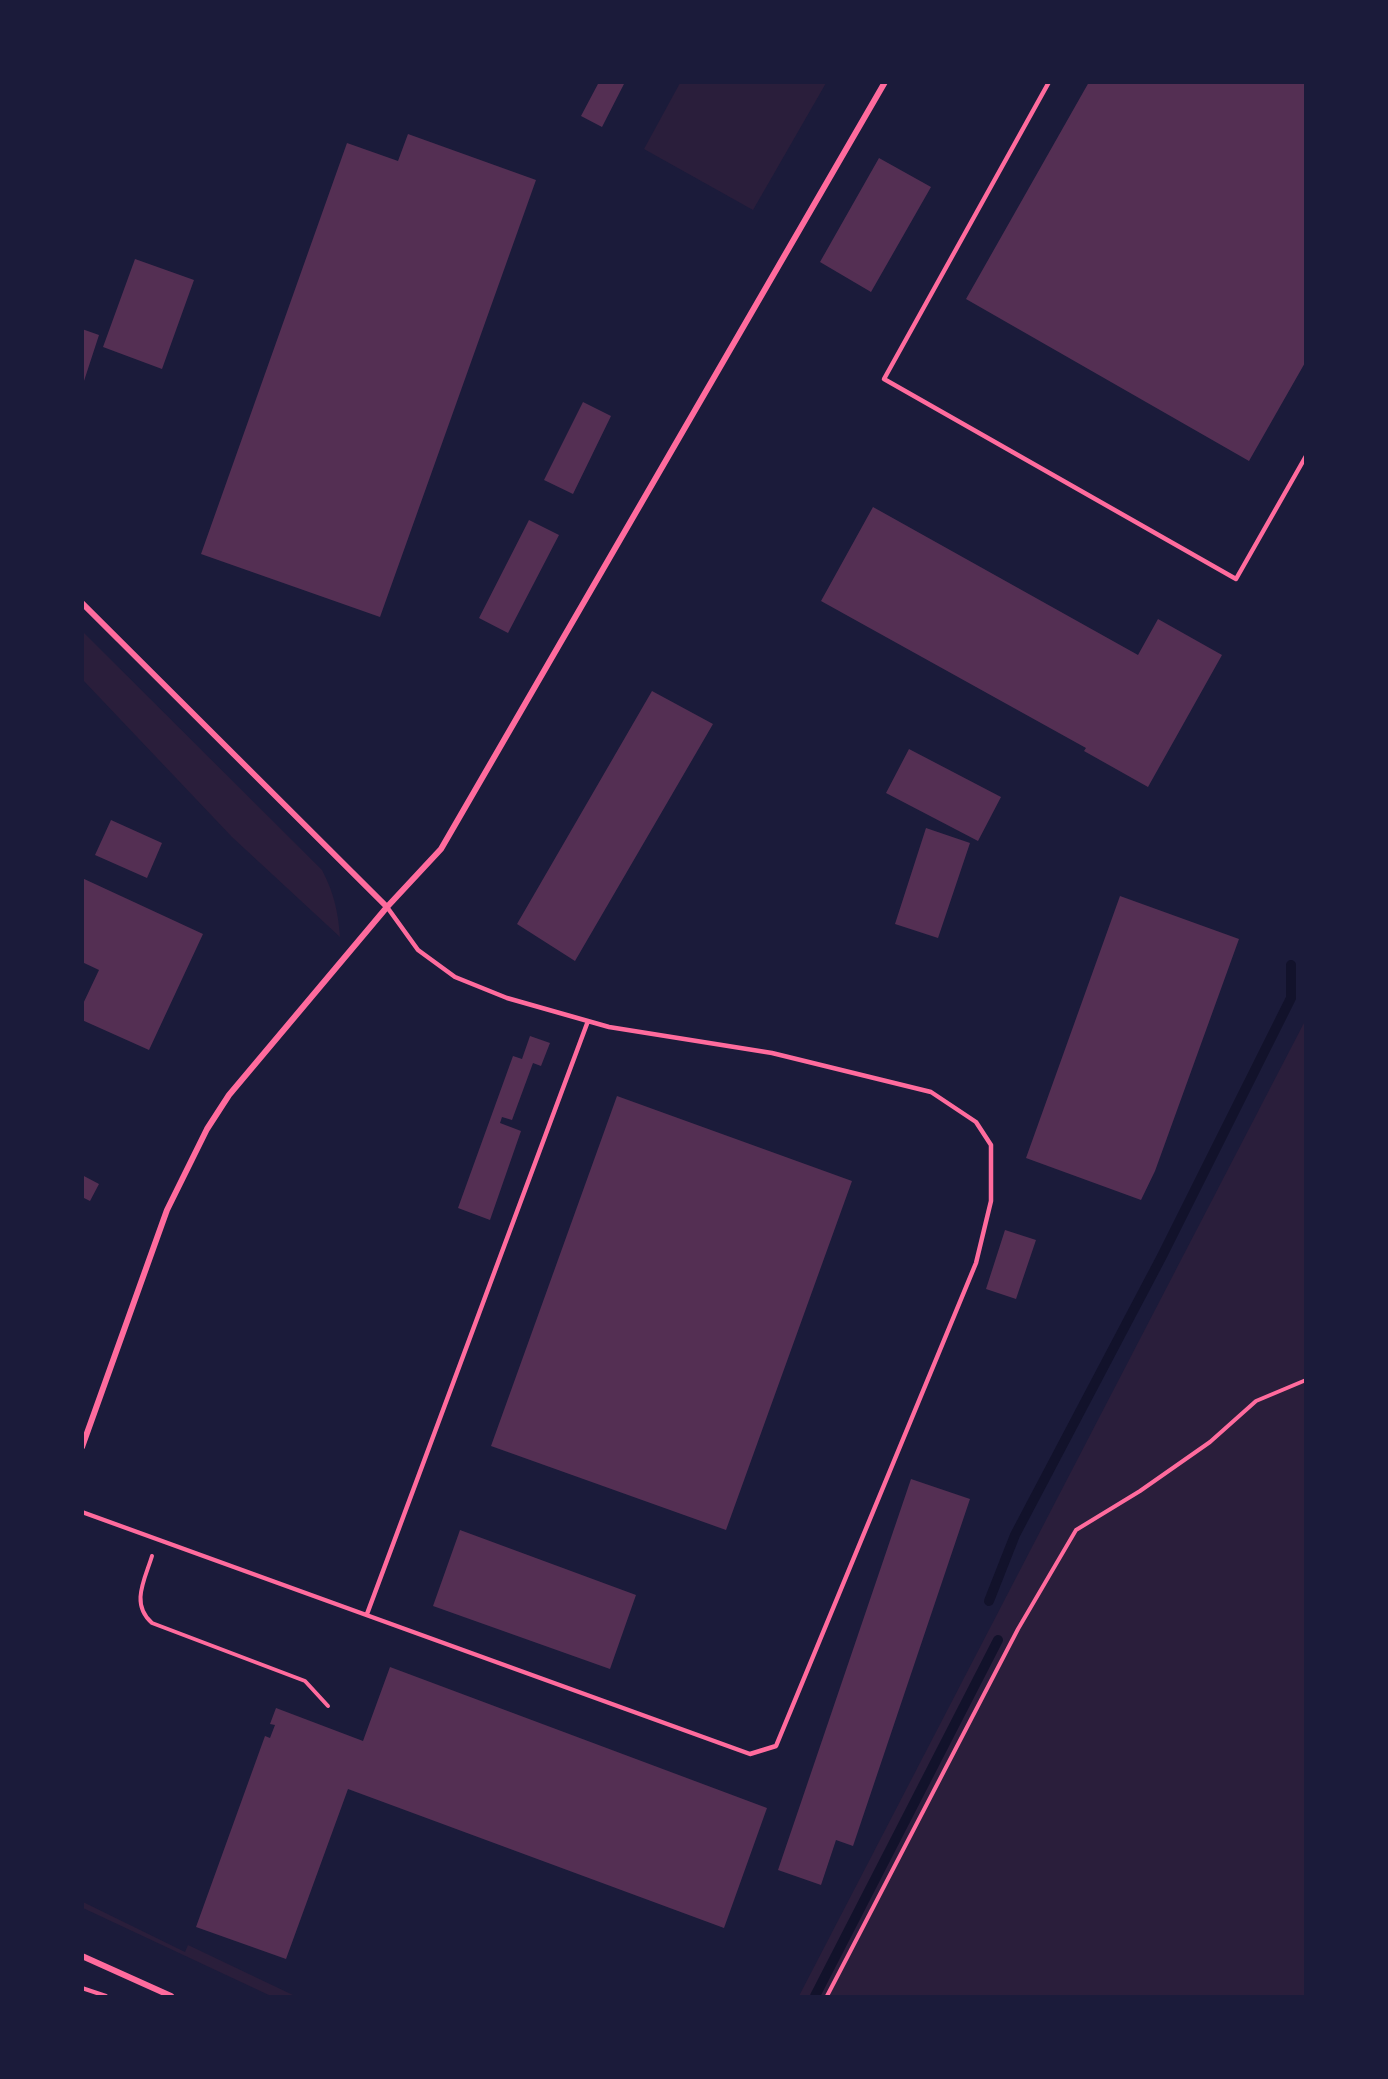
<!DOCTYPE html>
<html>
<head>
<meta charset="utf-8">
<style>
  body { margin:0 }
  #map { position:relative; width:1388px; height:2079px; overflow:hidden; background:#1b1b3a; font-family:Raleway,sans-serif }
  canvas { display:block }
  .frame { position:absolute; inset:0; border:84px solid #1b1b3a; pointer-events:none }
</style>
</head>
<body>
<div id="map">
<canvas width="1388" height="2079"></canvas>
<div class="frame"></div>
</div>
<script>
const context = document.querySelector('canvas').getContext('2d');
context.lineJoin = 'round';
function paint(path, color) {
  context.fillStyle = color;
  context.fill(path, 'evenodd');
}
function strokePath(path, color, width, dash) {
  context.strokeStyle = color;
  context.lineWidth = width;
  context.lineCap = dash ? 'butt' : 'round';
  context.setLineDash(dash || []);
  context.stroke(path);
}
paint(new Path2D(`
  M680,83h146l-73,127 -109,-61z
  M82,631l240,239c12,23 16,41 18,67l-108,-100 -149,-157z
  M1305,1021v975h-506z
  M83,1902l102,50 3,-7 107,51h-24l-188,-88z`), '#2a1e3b');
strokePath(new Path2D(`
  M989,1601l26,-66 147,-279 129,-258v-33
  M815,1996l183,-356`), '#12122b', 10);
paint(new Path2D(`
  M599,82h26l-23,45 -21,-11z
  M1089,82h217v279l-57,100 -283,-162z
  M408,134l128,46 -156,437 -179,-63 146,-411 51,18z
  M879,158l52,29 -60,105 -51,-30z
  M135,259l59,21 -32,89 -59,-22z
  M82,329l17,6 -16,49h-1z
  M583,402l28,14 -38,78 -29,-14z
  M873,507l265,148 20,-36 64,36 -74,132 -64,-36 2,-3 -265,-147z
  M529,520l30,15 -51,98 -29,-15z
  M652,691l61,33 -138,237 -58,-37z
  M909,749l92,48 -23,44 -92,-48z
  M111,820l51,23 -15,35 -52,-23z
  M926,828l44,15 -32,95 -43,-14z
  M82,878l121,56 -54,116 -67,-30v-14l17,-36 -17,-8z
  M1120,896l119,43 -84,232 -14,29 -115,-42z
  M530,1036l20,7 -9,23 -8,-3 -21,57 -10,-3 -2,6 21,8 -31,89 -32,-12 55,-152 9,3z
  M617,1096l235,85 -126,349 -235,-84z
  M82,1175l17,9 -9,17 -8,-4z
  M1005,1230l31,10 -20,59 -30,-10z
  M911,1479l59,20 -117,347 -17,-6 -15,45 -43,-15z
  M460,1530l176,65 -26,74 -177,-63z
  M390,1667l377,141 -43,120 -376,-139 -62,170 -90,-32 69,-191 5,2 5,-13 -5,-1 6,-16 87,33z`), '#542f53');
strokePath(new Path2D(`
  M152,1556c-7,23 -22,48 0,67l153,58 23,25
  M82,1988l24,8
  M827,1996l191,-367 58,-99 64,-39 70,-49 46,-41 50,-21`), '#ff6b9d', 4);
strokePath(new Path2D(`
  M1049,82l-165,297 352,200 70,-123
  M82,1512l668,242 26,-8 200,-483 15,-62v-56l-15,-23 -45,-30 -159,-39 -163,-26 -102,-29 -52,-21 -37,-27 -31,-43
  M367,1614l221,-593`), '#ff6b9d', 4.5);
strokePath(new Path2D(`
  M82,603l305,304
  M82,1447l85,-237 40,-81 22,-34 158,-188 54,-58 444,-767
  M82,1956l89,40`), '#ff6b9d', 6);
</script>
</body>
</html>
